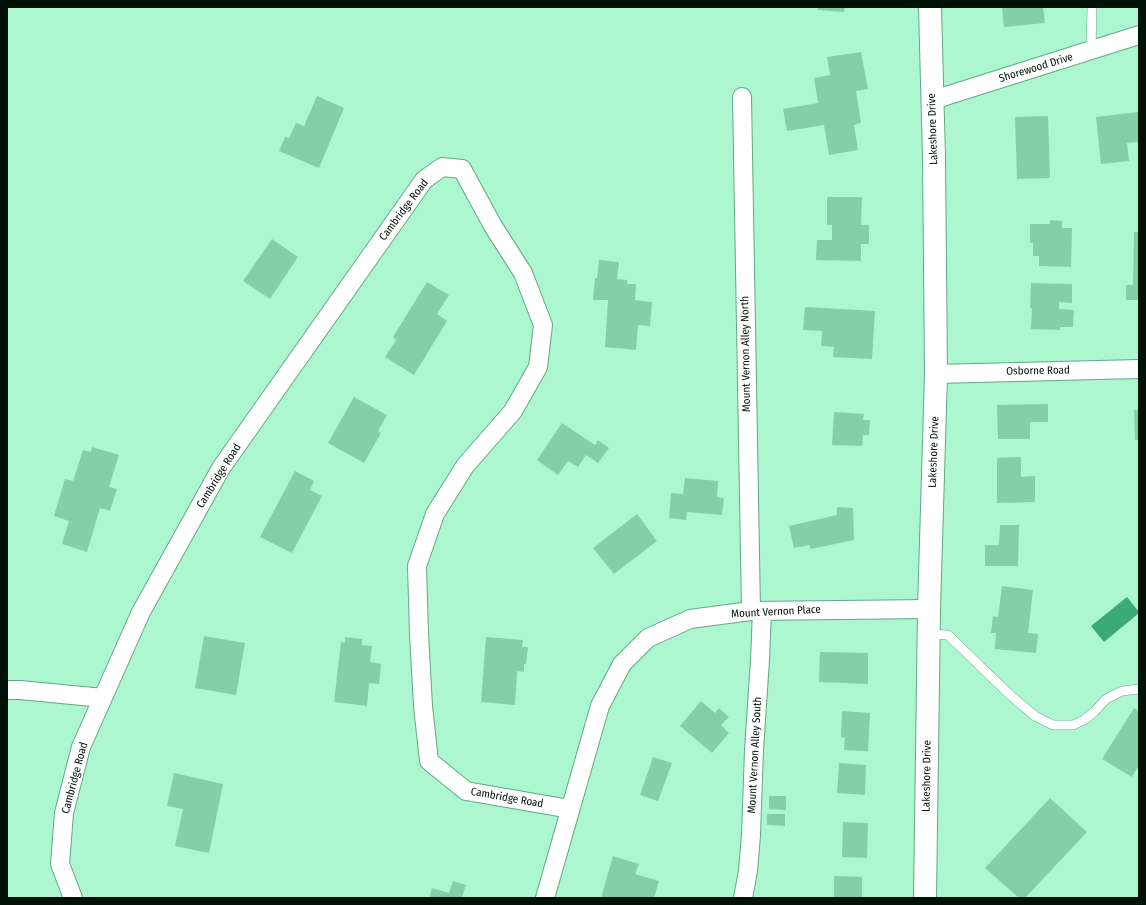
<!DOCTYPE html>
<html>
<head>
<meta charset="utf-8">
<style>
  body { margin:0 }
  #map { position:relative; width:1146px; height:905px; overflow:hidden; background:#acf7cf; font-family:"Fira Sans Condensed",sans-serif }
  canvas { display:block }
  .frame { position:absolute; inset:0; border:8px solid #001107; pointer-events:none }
</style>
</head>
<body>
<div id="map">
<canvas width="1146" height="905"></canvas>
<div class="frame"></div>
</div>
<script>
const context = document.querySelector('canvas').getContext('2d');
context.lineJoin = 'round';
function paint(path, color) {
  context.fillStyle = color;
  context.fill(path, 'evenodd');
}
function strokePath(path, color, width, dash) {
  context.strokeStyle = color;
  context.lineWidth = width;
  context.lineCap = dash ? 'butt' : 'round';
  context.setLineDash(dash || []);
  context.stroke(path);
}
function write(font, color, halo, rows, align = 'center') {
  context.font = font + ' "Fira Sans Condensed",sans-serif';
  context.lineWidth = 3;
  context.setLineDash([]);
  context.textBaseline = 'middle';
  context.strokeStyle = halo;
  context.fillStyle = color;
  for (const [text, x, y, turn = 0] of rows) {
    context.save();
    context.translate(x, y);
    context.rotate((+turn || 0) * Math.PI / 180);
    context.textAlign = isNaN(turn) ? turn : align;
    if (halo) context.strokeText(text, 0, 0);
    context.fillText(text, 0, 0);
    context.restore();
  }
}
paint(new Path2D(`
  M1127,597l12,15v1l-35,29 -13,-16z`), '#3ba978');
paint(new Path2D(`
  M818,7h27l-1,5 -26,-2z
  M1002,7h41l2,16 -41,4z
  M861,52l7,37 -12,2 5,32 -7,2 4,25 -29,5 -5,-30 -37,6 -4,-22 35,-6 -4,-25 16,-3 -3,-18z
  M317,96l27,12 -25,60 -40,-17 6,-14 4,1 7,-15 8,3z
  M1139,112v30l-12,1 2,18 -28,3 -5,-47z
  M1048,116l2,62 -33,1 -2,-62z
  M827,197h35l-1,28h8v19h-8v17l-45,-1 1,-20h15v-15h-5z
  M1050,220l12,1v7h10l-1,39 -32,-1v-10h-6v-13h-3v-19h20z
  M1134,232h5v68h-13v-15h7z
  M272,239l26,18 -28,42 -27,-18z
  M599,260l20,2 -2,17 10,1v4h9l-1,16 17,2 -2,24 -12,-1 -2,25 -31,-3 3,-47h-15l2,-22h2z
  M427,282l22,13 -12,19 10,7 -33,54 -29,-18 11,-17 -3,-3z
  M1031,283l41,1v19l-13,-1v7l15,1 -1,17h-13v3l-29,-1 1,-21h-2z
  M805,307l70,4 -3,48 -39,-2 1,-10 -13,-1 1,-15 -19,-1z
  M354,397l33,18 -9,16 3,2 -17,30 -36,-20z
  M1048,404v18h-18v17h-32l-1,-34z
  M1134,410h5v30h-4z
  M834,412l30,2 -1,6h7l-1,15h-6l-1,11 -30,-1z
  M562,423l33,22 3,-5 11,8 -11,15 -12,-8 -8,12 -10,-6 -10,14 -21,-15z
  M92,447l27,8 -10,32 8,2 -7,22 -10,-3 -13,44 -25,-8 7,-23 -15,-5 11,-37 8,2 10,-31 8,2z
  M1021,457v20l14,-1v26l-38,1v-45z
  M295,471l19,10 -4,9 12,6 -30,57 -32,-16z
  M685,478l33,3 -1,16 7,1 -2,17 -35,-3 -1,8 -17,-2 2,-25 12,1z
  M837,507l16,1 1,32 -43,9 -2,-4 -15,3 -5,-22 48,-11z
  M637,514l20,27 -43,33 -21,-26z
  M1000,525h19l-1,41h-33v-21h14z
  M1002,586l31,4 -5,43 10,1 -2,19 -41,-4 1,-16h-5l2,-17 5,1z
  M204,636l41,7 -9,52 -41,-7z
  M345,637l17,2v6l10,1 -2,16 11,2 -2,20 -10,-1 -2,23 -33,-4 7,-60 4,1z
  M486,637l37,3 -1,7h6l-2,17h-2v8l-7,-1 -2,34 -34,-3z
  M820,652l48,1v31l-49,-2z
  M701,701l14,12 4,-5 10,9 -8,8 8,8 -17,20 -32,-27z
  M1134,708l5,3v54l-7,12 -30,-18z
  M842,711l28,2 -2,38 -24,-1 1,-12 -4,-1z
  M653,757l19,6 -14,38 -18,-6z
  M839,763l27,2 -1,30 -28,-2z
  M174,773l49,11 -14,69 -34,-7 8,-37 -16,-3z
  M769,796h17v14l-17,-1z
  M1050,798l37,34 -62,66h-6l-34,-30z
  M767,814h18v12l-18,-1z
  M843,822l25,1 -1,35 -25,-1z
  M613,856l26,8 -4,10 24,7 -5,17h-53z
  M834,876l28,1v21h-28z
  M453,881l13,4 -4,12 4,1h-37l3,-10 17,5z`), '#85cfa8');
const lane = new Path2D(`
  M1091,50l1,-43
  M929,634l19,1 62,60 25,21 18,9h20l11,-5 11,-9 11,-12 16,-8 17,-2`);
const street = new Path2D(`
  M742,97l9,514
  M933,100l206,-65
  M936,374l203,-5
  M7,690h13l83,8
  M73,898l-13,-34 4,-51 17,-66 60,-135 80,-144 203,-288 18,-13 20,2 31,57 30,47 20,52 -5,42 -25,44 -48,55 -30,48 -18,52 2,68 4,72 6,55 37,30 104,18
  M545,898l55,-192 22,-42 26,-26 42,-19 61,-8 178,-2
  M743,898l5,-27 3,-36 3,-85 6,-90 2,-49`);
const secondary = new Path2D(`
  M925,898l4,-289 7,-235 -2,-217 -4,-150`);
strokePath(lane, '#60a984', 10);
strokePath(street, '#60a984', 20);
strokePath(secondary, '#60a984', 24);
strokePath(lane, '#fff', 9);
strokePath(street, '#fff', 18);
strokePath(secondary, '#fff', 22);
write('11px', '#001107', '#fff', [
  ["Shorewood Drive",1036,68,-17],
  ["Lakeshore Drive",933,129,-92],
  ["Cambridge Road",404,210,-53],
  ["Mount Vernon Alley North",746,354,-91],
  ["Osborne Road",1038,371,-1],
  ["Lakeshore Drive",934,452,-88],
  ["Cambridge Road",219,476,-58],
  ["Mount Vernon Place",776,612,-3],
  ["Mount Vernon Alley South",755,755,-87],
  ["Lakeshore Drive",927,776,-89],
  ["Cambridge Road",75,778,-75],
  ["Cambridge Road",507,798,10]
]);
</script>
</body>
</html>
